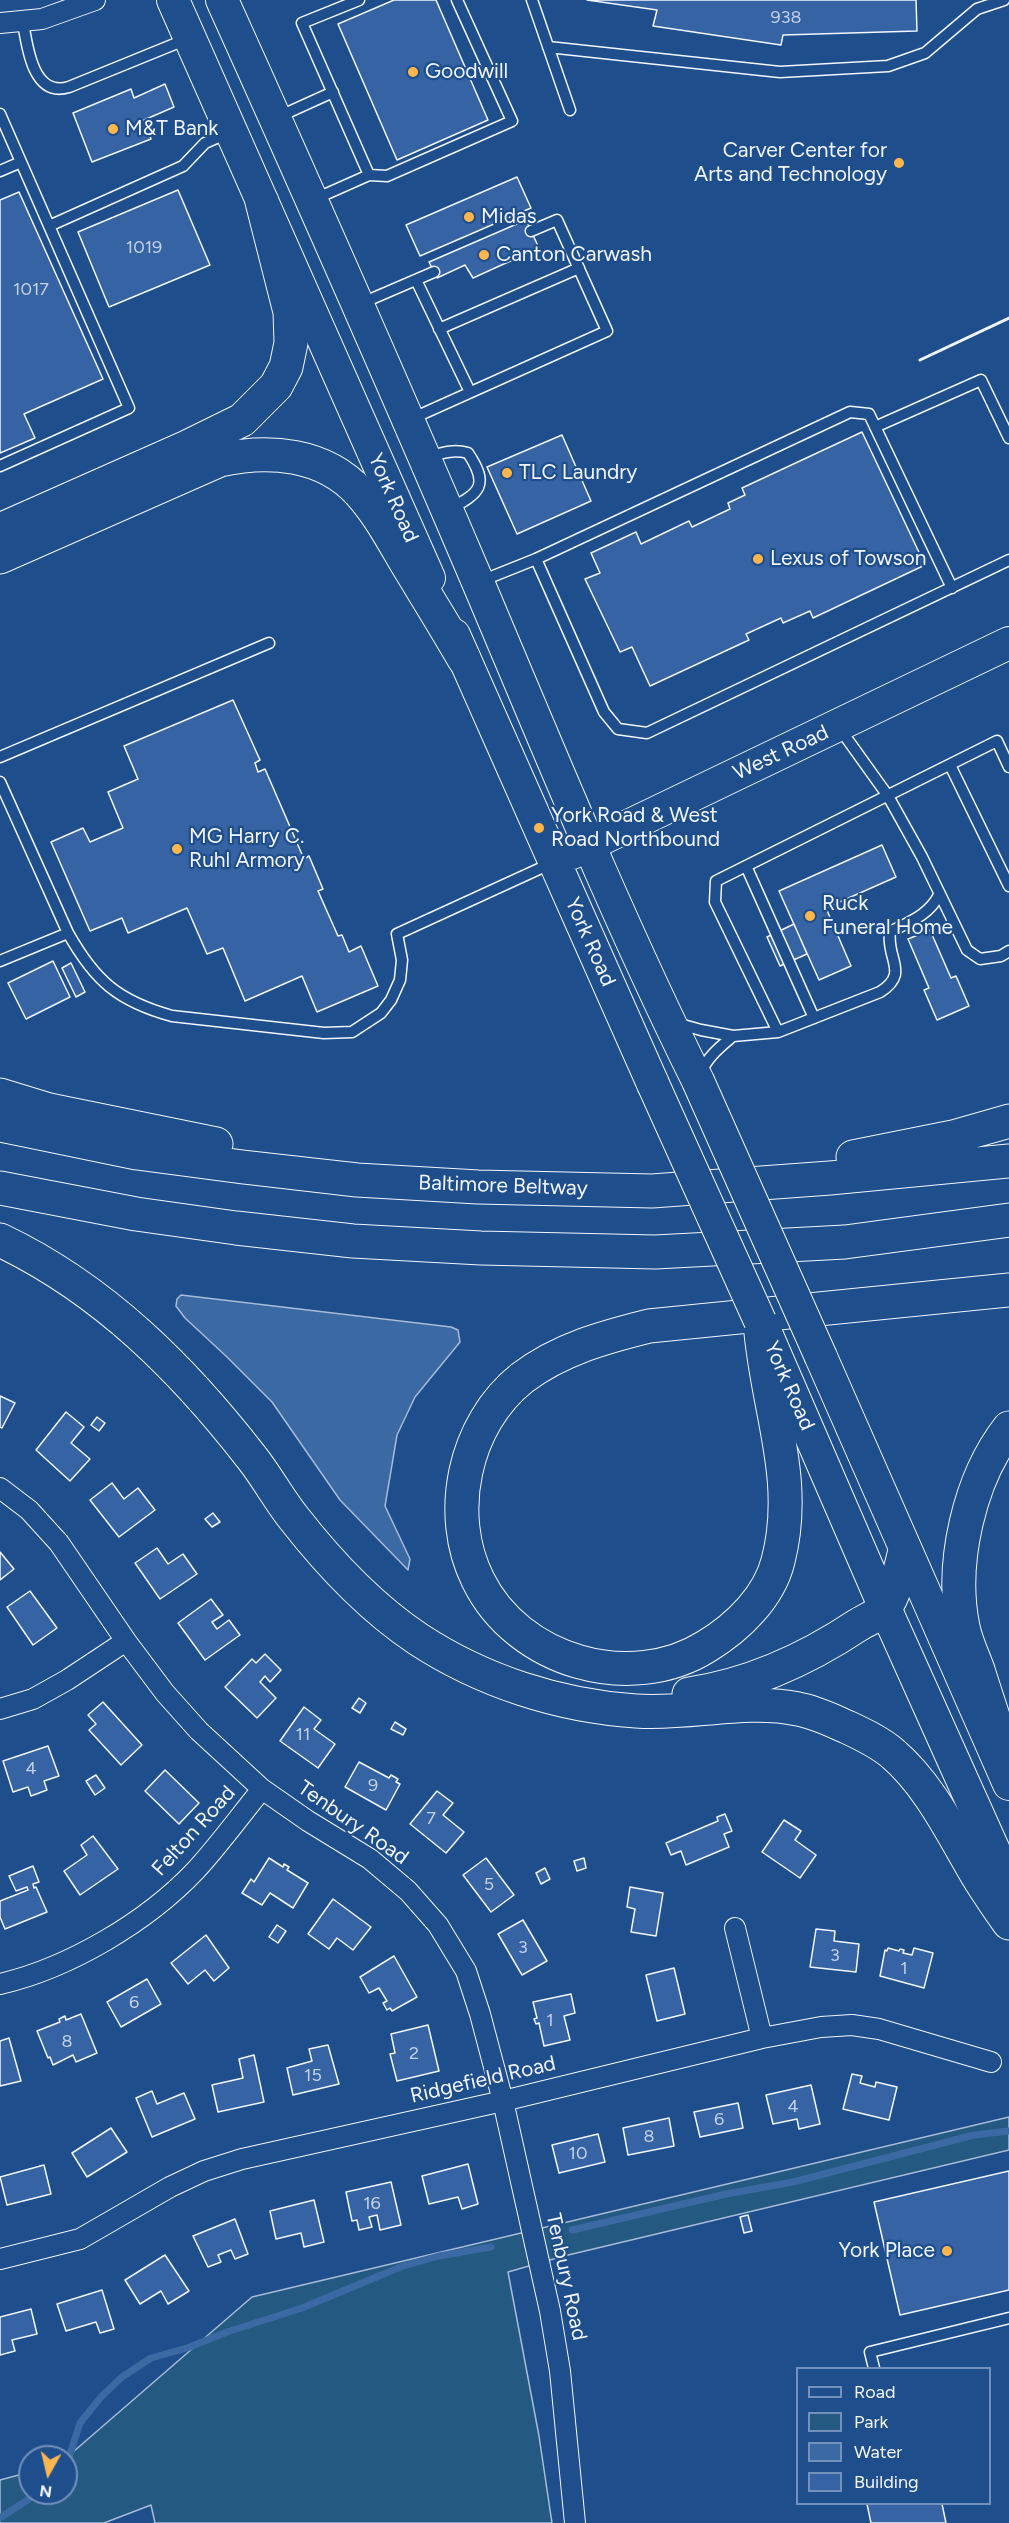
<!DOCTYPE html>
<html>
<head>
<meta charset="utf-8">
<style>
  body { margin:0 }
  #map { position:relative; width:1009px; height:2523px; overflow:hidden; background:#1f4e8c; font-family:Figtree,sans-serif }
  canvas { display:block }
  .legend { position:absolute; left:796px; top:2367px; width:195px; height:138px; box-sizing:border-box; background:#1f4e8c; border:2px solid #7391ba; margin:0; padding:8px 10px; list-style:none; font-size:18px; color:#f2f6ff }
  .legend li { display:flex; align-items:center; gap:12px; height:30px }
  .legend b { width:30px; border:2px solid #7391ba }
  .north { position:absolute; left:18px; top:2445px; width:60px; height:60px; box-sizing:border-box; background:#1f4e8c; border:2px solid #7391ba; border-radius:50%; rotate:188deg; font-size:16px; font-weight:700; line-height:24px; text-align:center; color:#f2f6ff }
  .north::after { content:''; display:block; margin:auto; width:21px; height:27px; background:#ffb74d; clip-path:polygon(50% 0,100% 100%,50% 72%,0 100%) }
</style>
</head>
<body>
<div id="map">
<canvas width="1009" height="2523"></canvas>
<ul class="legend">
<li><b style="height:8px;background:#1f4e8c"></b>Road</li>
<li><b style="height:16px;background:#245a82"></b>Park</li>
<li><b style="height:16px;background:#3b69a3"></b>Water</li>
<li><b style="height:16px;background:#3563a3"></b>Building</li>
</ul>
<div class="north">N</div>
</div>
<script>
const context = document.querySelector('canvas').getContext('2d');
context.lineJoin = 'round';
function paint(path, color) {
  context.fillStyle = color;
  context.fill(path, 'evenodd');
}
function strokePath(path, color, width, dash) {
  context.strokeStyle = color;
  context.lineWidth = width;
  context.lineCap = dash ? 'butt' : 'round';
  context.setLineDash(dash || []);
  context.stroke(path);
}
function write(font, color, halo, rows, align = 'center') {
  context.font = font + ' Figtree,sans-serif';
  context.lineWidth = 4.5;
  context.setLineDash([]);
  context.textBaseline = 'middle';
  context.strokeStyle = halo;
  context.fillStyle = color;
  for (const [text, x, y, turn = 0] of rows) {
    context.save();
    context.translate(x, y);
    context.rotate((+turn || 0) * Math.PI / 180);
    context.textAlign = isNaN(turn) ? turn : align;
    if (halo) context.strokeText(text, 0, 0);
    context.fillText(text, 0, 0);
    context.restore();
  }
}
const green = new Path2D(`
  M1009,2117v33l-445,106 -56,16 31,164 13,87h-397l-4,-18 -47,18h-104v-43l30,-8v21h36v-35l186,-161z`);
paint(green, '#245a82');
strokePath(green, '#a8bbd7', 1.5);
const water = new Path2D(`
  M181,1295l270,32 7,3 2,12 -45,55 -18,38 -12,71 25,53 -2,11 -68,-70 -68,-98 -45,-45 -42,-39 -9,-12 1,-7z`);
paint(water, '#3b69a3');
strokePath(water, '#a8bbd7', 1.5);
strokePath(new Path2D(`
  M572,2230l154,-36 67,-12 181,-47 35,-4
  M66,2467l14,-44 21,-26 21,-20 29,-19 36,-10 40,-16 75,-24 101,-42 36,-10 52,-9
  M0,2518l38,-25`), '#3b69a3', 7);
const building = new Path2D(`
  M394,0h42l52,120 -91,40 -59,-136z
  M587,0h329l1,31 -134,4 -2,10 -128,-19 4,-16z
  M165,84l9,23 -30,13 7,19 -59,23 -19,-49 58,-24 3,9z
  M517,177l14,31 -111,48 -14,-31z
  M178,190l32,75 -101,42 -31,-75z
  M19,192l84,187 -79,35 11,24 -35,15v-253z
  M526,220l13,28 -66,30 -8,-13 -28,13 -8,-16z
  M862,432l63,133 -112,53 -3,-7 -27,12 -2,-5 -35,16 3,6 -99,46 -18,-39 -12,5 -35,-73 15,-6 -9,-20 45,-21 5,12 48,-23 3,6 38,-18 -2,-6 17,-8 -3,-7z
  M562,435l29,66 -74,33 -30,-67z
  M233,700l27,60 -5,3 3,9 7,-3 39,90 5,-3 14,33 -5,2 20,45 4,-1 7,17 12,-6 17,40 -61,26 -15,-36 -57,25 -22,-53 -16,6 -20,-46 -59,25 -6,-15 -32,13 -39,-89 32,-14 7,14 33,-14 -15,-36 30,-13 -14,-33z
  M882,845l14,32 -70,31 25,58 -32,14 -40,-89z
  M794,924l13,30 -27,12 -13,-29z
  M930,930l21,48 5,-2 13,30 -32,14 -13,-30 5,-2 -21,-49z
  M53,961l17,36 -44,22 -18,-36z
  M71,963l14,29 -9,5 -14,-29z
  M0,1396l15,7 -13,25 -2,-1z
  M66,1412l18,15 -13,16 19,16 -20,22 -34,-31z
  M97,1417l8,6 -6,8 -8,-6z
  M112,1483l12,16 14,-11 17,22 -36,27 -29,-37z
  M213,1513l7,9 -8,5 -7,-8z
  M157,1548l11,16 15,-10 14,20 -37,25 -25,-36z
  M0,1552l14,17 -14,11z
  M30,1591l27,37 -24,17 -26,-38z
  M211,1599l12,16 -11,7 5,7 12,-9 11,15 -35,25 -27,-37z
  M265,1654l16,16 -11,12 -5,-6 -5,6 16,16 -19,20 -32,-31 27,-28 4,4z
  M359,1698l7,5 -6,10 -8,-5z
  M103,1702l39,43 -21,20 -32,-35 7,-6 -8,-9z
  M304,1707l17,13 -7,9 21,15 -17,24 -38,-27z
  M395,1722l11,7 -3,6 -12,-6z
  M48,1746l11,30 -15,5 3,9 -16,6 -3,-9 -15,5 -10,-31z
  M359,1762l30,16 2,-3 7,4 -2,3 4,2 -14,26 -41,-23z
  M165,1770l34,33 -20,21 -34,-33z
  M96,1775l9,13 -10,7 -9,-14z
  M437,1791l16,12 -10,12 21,17 -18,21 -36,-29z
  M725,1814l7,17 -8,3 5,13 -43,18 -5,-14 -10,4 -5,-12 52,-22 -1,-4z
  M784,1820l17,11 -6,9 21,15 -16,23 -38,-26z
  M93,1836l25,33 -38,26 -16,-24 23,-16 -6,-10z
  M269,1858l14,9 1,-3 5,3 -2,3 21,13 -15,25 -23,-15 -8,12 -20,-12 9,-14 3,3z
  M486,1858l28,37 -23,17 -28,-37z
  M584,1858l2,10 -9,3 -3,-10z
  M33,1866l6,16 -6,2 1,4 2,-1 11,25 -42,17 -5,-12v-16l28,-11 -1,-3 -11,4 -7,-15z
  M545,1868l5,11 -9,5 -5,-11z
  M630,1887l33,6 -7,43 -25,-4 4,-23 -8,-2z
  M333,1899l38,28 -18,23 -16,-12 -8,11 -21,-15z
  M523,1920l24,41 -25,14 -24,-41z
  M277,1925l9,6 -8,12 -9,-6z
  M816,1929l19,2 -1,10 25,3 -3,28 -46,-5z
  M206,1935l23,33 -15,13 -9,-11 -17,14 -17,-21z
  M888,1948l11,3 1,-2 4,1 -1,3 9,2 2,-7 19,5 -9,35 -44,-12 5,-26 2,1z
  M394,1956l23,41 -25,14 -2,-3 -3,2 -4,-7 4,-2 -8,-13 -10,5 -9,-16z
  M674,1968l11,46 -28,7 -11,-46z
  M147,1979l14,25 -40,23 -14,-25z
  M571,1994l4,19 -11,3 6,24 -26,6 -5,-23 -3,1 -2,-5 3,-1 -4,-16z
  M81,2014l16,39 -21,9 -3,-7 -20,10 -3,-8 -2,1 -11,-27 23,-9 -1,-3 6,-3 1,4z
  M428,2025l11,46 -42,10 -7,-27 5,-1 -4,-19z
  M9,2038l12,43 -21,5v-45z
  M328,2045l11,39 -46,11 -6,-27 25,-7 -3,-12z
  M254,2055l10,47 -46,10 -6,-27 31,-7 -4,-19z
  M852,2074l10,2 -2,7 15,4 1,-5 21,5 -8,33 -46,-11z
  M811,2085l9,39 -21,5 -2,-10 -24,5 -7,-29z
  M152,2091l5,13 27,-11 11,26 -43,18 -16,-39z
  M738,2103l5,25 -43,9 -6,-25z
  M669,2118l5,28 -46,9 -5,-27z
  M111,2128l16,24 -40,25 -15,-24z
  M598,2134l7,28 -46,11 -7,-28z
  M468,2164l10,40 -16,5 -4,-12 -29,7 -7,-28z
  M44,2165l7,29 -44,11 -7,-28z
  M1009,2171v119l-109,25 -26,-113z
  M391,2182l10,43 -21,5 -3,-15 -8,2 3,10 -13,3 -2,-10 -5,1 -6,-29z
  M314,2200l10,42 -20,5 -3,-14 -25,6 -6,-28z
  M748,2215l4,16 -8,2 -4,-16z
  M235,2219l13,35 -13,5 -4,-9 -13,5 3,7 -13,5 -15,-31z
  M165,2255l24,36 -21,13 -7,-13 -21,13 -15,-24z
  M102,2290l12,39 -14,4 -4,-11 -30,9 -9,-27z
  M31,2309l6,25 -25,6 3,11 -15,4v-38z
  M867,2504h75l4,19h-75z`);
paint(building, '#3563a3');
strokePath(building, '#f2f6ff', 1.5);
const lane = new Path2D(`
  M532,0l38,110
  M23,22c4,25 10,76 46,65l118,-48
  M548,47l232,25 108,-6 37,-13 52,-44 27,-9
  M0,114l129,294 -129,58
  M278,117l55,-25
  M0,171l21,-9
  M369,175l18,1 125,-55 -55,-121
  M315,199l54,-24 -67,-152 57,-23
  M49,226l134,-60 22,-23 23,-10
  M416,280l54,112
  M362,303l72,-31
  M439,329l140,-61
  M411,419l196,-88 -50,-111 -26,11
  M875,427l106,-47 28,58
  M427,457c15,-4 26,-8 41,-4 22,33 11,40 -18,56
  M536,559l68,153 14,17 29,4 362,-173
  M481,581l55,-22 314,-147 19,2 83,174
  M840,729l48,67 34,61 45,93 13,9 21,-3 8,-5
  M0,757l269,-114
  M950,765l59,121
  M0,782l68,151
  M746,866l68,152
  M0,961l68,-28c27,48 50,68 104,83l152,17 28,-1 29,-19 10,-13 9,-20 2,-20 -5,-26 155,-71
  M676,1023l25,7 32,6 45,-4 102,-40c30,-19 6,-33 10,-60 19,-10 39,-17 49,-37
  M778,1032l-63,-130 1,-21 281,-140 12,26
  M700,1075c6,-17 20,-28 33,-39
  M874,2368l-4,-16 139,-34`);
const street = new Path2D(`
  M0,23l42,-4 53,-19
  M0,1488l29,22 30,33 67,98 39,52 34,38 63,58 46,32 62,38 38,32 30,34 28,46 14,43 23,87 47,210 10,60 15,152
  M0,1709l33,-10 34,-19 59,-39
  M735,1928l27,110
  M0,1984c69,-16 147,-62 196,-114 23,-25 44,-54 66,-81
  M0,2259l80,-20 90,-52 34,-16 38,-12 261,-58 259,-63 59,-11 31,-2 27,4 112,33`);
const primary = new Path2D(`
  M173,0l256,578
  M222,0c88,195 174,390 258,587 70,166 138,333 218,494
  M454,635l199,449
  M572,853l437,-210
  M766,1333l119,275 124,276
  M821,1357l188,427`);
const highway = new Path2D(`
  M0,530l187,-83 55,-27 34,-34 10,-19 5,-24 -1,-31 -28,-110
  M0,557l220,-97c48,-11 104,-7 140,33 18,20 31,44 45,68 20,33 40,65 59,98
  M0,1095l49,15 167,34
  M0,1125l137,28 106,14 114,13 121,7 174,4 178,-13 179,-17
  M853,1157l100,-20 56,-16
  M0,1188l136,26 100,14 117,13 128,7 174,4 190,-10 164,-22
  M0,1240c103,49 183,129 252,218 15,19 26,40 41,59 35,45 77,90 125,122 64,42 141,67 218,72 54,4 109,-13 162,-2 17,3 33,11 49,18 15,7 32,15 45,26 39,33 62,84 88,127 9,14 19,29 29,43
  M760,1321c5,83 40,156 18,240 -9,36 -40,66 -71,85 -76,48 -189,16 -229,-66 -33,-66 -14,-156 44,-202 38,-29 83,-41 127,-52l360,-36
  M1009,1428c-40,51 -59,136 -46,199 3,15 10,29 15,43 10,32 21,64 31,96
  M689,1694c61,-9 118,-35 169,-69 8,-5 21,-10 27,-17 11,-15 15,-39 20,-57`);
strokePath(lane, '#f2f6ff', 13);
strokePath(street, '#f2f6ff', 22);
strokePath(primary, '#f2f6ff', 34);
strokePath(highway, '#f2f6ff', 35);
strokePath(lane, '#1f4e8c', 10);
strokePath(street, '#1f4e8c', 20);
strokePath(primary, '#1f4e8c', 32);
strokePath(highway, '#1f4e8c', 33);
const primaryBridge = new Path2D(`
  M698,1081l123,276
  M653,1084l107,237`);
strokePath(primaryBridge, '#f2f6ff', 34, []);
strokePath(primaryBridge, '#1f4e8c', 32);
strokePath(new Path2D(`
  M920,360l89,-42`), '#f2f6ff', 3);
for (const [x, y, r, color] of [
  [413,72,6,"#ffb74d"],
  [113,129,6,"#ffb74d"],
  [899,163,6,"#ffb74d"],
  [469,217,6,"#ffb74d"],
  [484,255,6,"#ffb74d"],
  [507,473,6,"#ffb74d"],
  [758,559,6,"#ffb74d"],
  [539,828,6,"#ffb74d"],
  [177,849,6,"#ffb74d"],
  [810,916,6,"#ffb74d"],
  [947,2251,6,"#ffb74d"]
]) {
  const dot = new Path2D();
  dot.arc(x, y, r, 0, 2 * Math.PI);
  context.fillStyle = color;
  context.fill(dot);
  strokePath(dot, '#1f4e8c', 2);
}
write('18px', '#c3d1e8', null, [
  ["938",786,18],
  ["1019",144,248],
  ["1017",31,290],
  ["11",303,1735],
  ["4",31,1769],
  ["9",373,1786],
  ["7",431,1819],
  ["5",489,1885],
  ["3",523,1948],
  ["3",835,1956],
  ["1",904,1969],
  ["6",134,2003],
  ["1",550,2021],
  ["8",67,2042],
  ["2",414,2054],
  ["15",313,2076],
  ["4",793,2107],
  ["6",719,2120],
  ["8",649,2137],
  ["10",578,2154],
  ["16",372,2204]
]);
write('21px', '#f2f6ff', '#1f4e8c', [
  ["Goodwill",425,72],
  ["M&T Bank",125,129],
  ["Carver Center for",887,151,"right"],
  ["Arts and Technology",887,175,"right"],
  ["Midas",481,217],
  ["Canton Carwash",496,255],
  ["TLC Laundry",519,473],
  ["Lexus of Towson",770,559],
  ["York Road & West",551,816],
  ["Road Northbound",551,840],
  ["MG Harry C.",189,837],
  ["Ruhl Armory",189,861],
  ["Ruck",822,904],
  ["Funeral Home",822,928],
  ["York Place",935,2251,"right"]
], 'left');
write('21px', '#f2f6ff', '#1f4e8c', [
  ["York Road",393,498,66],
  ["West Road",781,753,-25],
  ["York Road",590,942,66],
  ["Baltimore Beltway",503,1186,2],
  ["York Road",789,1386,66],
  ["Tenbury Road",353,1823,35],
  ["Felton Road",194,1831,-48],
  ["Ridgefield Road",483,2080,-13],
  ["Tenbury Road",566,2277,78]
]);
</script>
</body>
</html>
